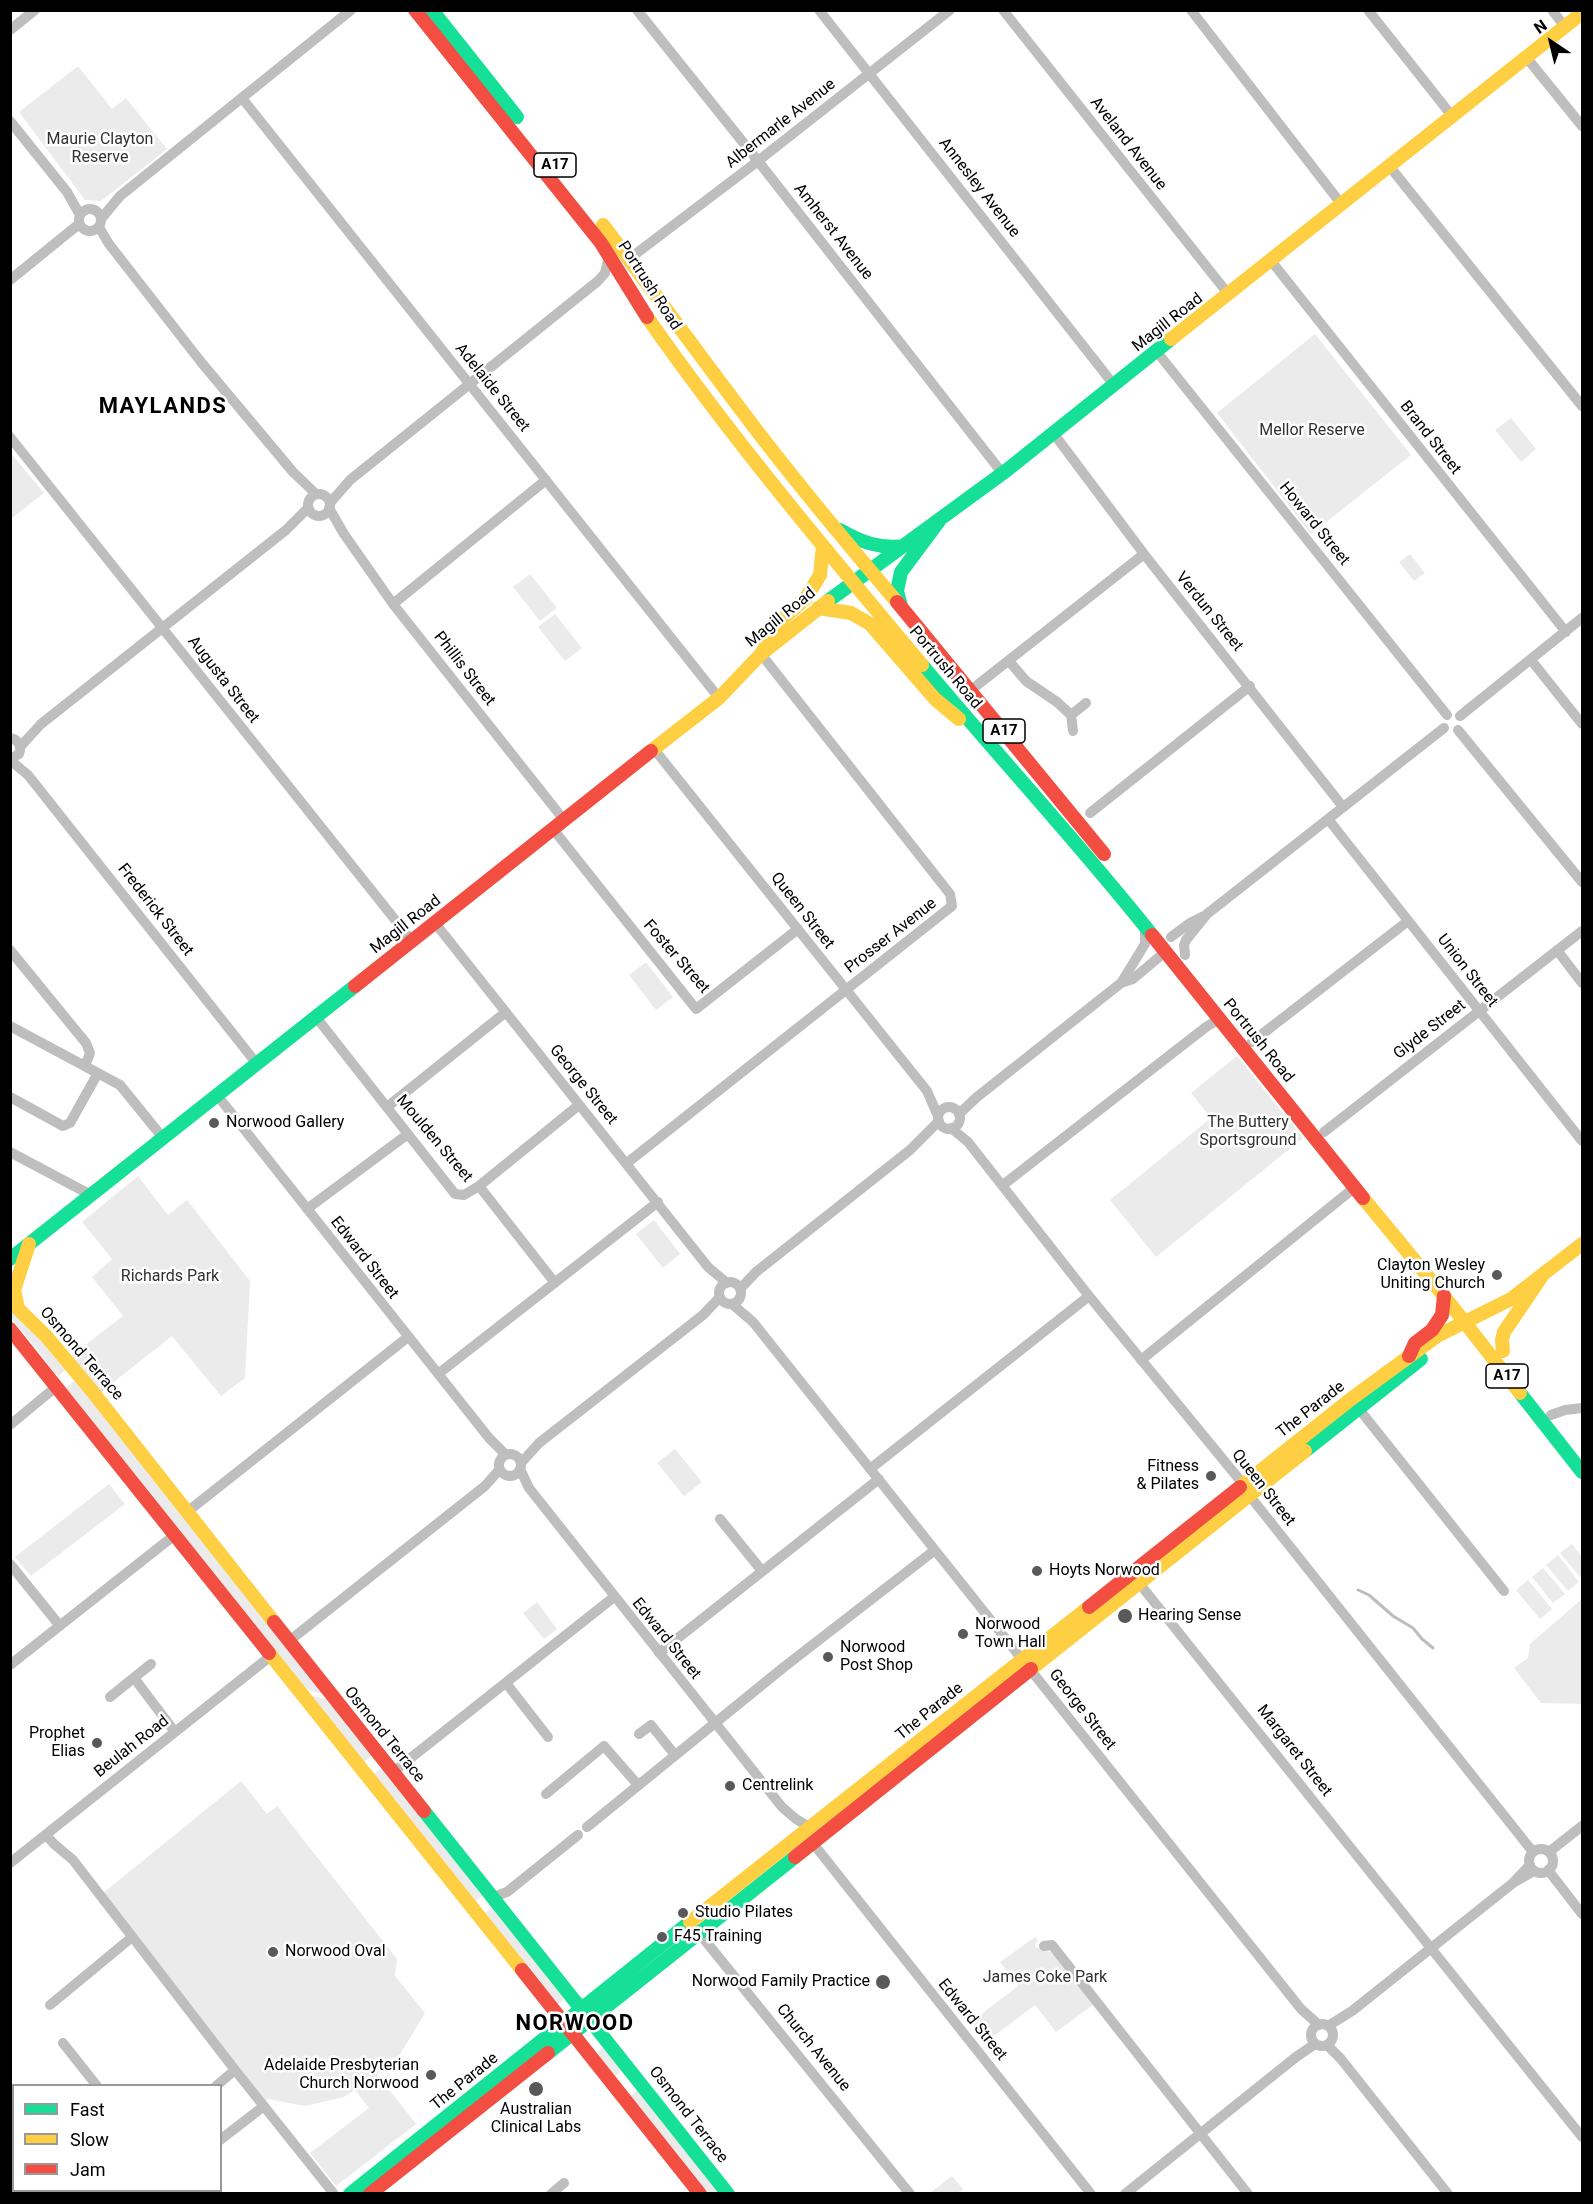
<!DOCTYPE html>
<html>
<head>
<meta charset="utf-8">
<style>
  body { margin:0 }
  #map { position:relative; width:1593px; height:2204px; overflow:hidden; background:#fff; font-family:Roboto,sans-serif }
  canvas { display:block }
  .frame { position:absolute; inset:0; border:12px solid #000; pointer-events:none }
  .legend { position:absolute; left:12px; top:2084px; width:210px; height:108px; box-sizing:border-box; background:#fff; border:2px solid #999; margin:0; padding:8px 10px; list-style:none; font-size:18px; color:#000 }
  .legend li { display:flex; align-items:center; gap:12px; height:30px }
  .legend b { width:30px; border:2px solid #999 }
  .north { position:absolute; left:1521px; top:12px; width:60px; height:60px; -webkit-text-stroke:4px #fff; paint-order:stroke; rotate:325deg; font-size:16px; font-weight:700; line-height:24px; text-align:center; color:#000 }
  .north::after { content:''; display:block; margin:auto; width:21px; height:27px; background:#000; clip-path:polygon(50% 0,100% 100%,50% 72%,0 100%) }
</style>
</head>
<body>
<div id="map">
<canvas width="1593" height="2204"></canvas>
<div class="frame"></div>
<ul class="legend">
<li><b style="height:8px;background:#16e098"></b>Fast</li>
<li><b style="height:8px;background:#ffcf43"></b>Slow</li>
<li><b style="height:8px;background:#f24e42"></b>Jam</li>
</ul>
<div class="north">N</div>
</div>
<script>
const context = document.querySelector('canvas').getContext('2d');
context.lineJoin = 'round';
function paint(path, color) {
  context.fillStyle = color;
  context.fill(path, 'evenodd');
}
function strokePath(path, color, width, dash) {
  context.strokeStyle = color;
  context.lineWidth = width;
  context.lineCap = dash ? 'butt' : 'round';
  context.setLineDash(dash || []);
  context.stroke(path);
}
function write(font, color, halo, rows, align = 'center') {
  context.font = font + ' Roboto,sans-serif';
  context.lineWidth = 5;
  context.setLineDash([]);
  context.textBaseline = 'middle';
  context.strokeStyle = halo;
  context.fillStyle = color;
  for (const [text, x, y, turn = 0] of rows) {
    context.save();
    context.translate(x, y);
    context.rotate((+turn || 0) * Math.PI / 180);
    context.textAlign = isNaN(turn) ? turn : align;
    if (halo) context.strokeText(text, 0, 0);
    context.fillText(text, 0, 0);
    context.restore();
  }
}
paint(new Path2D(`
  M78,66l34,43 14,-11 41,51 -66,52 -16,-1 -66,-88z
  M1315,334l96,121 -100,79 -94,-121z
  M1511,418l25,31 -15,13 -26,-32z
  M10,452l34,41 -33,26h-1z
  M1410,554l15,19 -11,8 -15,-19z
  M530,574l27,34 -17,13 -27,-34z
  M555,614l27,34 -17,13 -27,-34z
  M646,962l27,35 -17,13 -27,-35z
  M1237,1056l66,82 -147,119 -46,-57 101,-82 -20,-25z
  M138,1176l30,39 19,-15 63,81 -5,97 -24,18 -49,-60 -76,60 -29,-37 56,-43 -31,-39 20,-18 -30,-37z
  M654,1220l26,34 -17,14 -27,-34z
  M10,1308l14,12 41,50 -6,6 -6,-3 -7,-13 -35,-42z
  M74,1381h2l249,314 -22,-7 -237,-300z
  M675,1449l27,33 -18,14 -27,-33z
  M109,1484l16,20 -94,72 -16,-19z
  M1572,1544l10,13v22l-22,-26z
  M1558,1555l21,27 -11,9 -22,-26z
  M1543,1568l22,26 -12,9 -21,-26z
  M1528,1580l24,29 -12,10 -24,-29z
  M1582,1599v105l-41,-1 -27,-35 14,-10 2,-14z
  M537,1602l20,27 -13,10 -21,-26z
  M310,1695l22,6 42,53 -11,9z
  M384,1766l98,130 -6,5 -104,-126z
  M241,1781l26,33 10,-8 120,153 -2,17 30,37 -26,43 -22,18 39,50 -80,62 -26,-33 59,-45 -14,-18 -11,7 -39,9 -37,-7 -4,3 -162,-208z
  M492,1907l37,42 19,30 16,20 -7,6 -72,-92z
  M1035,1937l3,3 -3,4 1,3 17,6 44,49 -41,30 -21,-27 -49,37 -15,-20 47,-36 -18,-24z
  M605,2046l19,23 -11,9 -16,-26z
  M640,2088l83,105h-20l-75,-95z
  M952,2176l11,13 -5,4h-28z`), '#ebebeb');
strokePath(new Path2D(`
  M1358,1590l11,5 24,21 20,12 9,11 11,9`), '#bdbdbd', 3);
strokePath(new Path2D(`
  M637,10l121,151 245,313
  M819,10l295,375
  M1003,10l226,285
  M1191,10l151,195
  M1368,10l84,106
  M1552,10l13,17
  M10,30l25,-20
  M1526,57l56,69
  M242,98l477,600
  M10,121l57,71 13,23
  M1390,167l192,239
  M79 220a11 11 0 1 1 22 0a11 11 0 1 1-22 0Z
  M101,219l19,-23 231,-186
  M99,227l10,17 92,118 92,110 23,22
  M629,259l129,-98 192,-151
  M1272,262l294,370
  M10,280l69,-56
  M1157,352l290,363
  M1054,434l90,120 199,253
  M10,437l402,504
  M308 505a11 11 0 1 1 22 0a11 11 0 1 1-22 0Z
  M330,503l20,-23 248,-199 7,-8 4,-17
  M329,508l15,26 49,70 171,216
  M393,604l153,-124
  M1531,660l51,64
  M1009,661l17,20 31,21 14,13
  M971,690l173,-136
  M1071,715l15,-12
  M1071,715l2,16
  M1460,716l122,-98
  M1458,730l124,152
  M10,738c9,2 12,8 9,16l-9,5
  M20,747l21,-23 245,-194 22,-22
  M654,749l273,342 11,25
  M10,760l18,15 229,289
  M1090,813l160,-127
  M1328,819l254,322
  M553,829l143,180 102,-80
  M435,923l273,344 19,16
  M1171,937l19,-14 14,-7
  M10,950l76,93 4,10 -5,13
  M1557,950l25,33
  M1185,955l-1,-10 2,-5 21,-26 237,-186
  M1121,983l24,-39v-16
  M316,1017l139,177 9,1 15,-9 76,97
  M10,1026l110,59 43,53
  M1252,1042l156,-121
  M217,1095l272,343 17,17
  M10,1097l53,29 7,-3 28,-50
  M387,1107l119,-95
  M938 1118a11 11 0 1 1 22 0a11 11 0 1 1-22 0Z
  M959,1114l18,-17 144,-114 12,-4 32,-27
  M951,1128l17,14 121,154 150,183 14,21 280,352
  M1324,1132l258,-201
  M10,1152l81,43
  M627,1163l325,-257 -2,-12 -189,-240
  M1003,1185l203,-158 13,-8
  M479,1186l100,-81
  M307,1209l101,-75
  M719 1293a11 11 0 1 1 22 0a11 11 0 1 1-22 0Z
  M740,1289l16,-17 154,-122 29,-29
  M732,1304l21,18 548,687 18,16
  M1141,1360l213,-172
  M438,1374l220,-172
  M1355,1404l149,187
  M1551,1415l14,-5 17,-2
  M10,1425l47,-39
  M499 1465a11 11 0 1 1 22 0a11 11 0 1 1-22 0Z
  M521,1463l18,-20 164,-128 17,-18
  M520,1469l9,19 253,319 14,12 15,9
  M870,1469l219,-173
  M187,1512l221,-175
  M720,1519l42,52
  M10,1564l50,62
  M1135,1578l447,559
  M289,1641l196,-155 15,-17
  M659,1653l220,-174
  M10,1665l166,-131
  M134,1678l41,54
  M506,1683l42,54
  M110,1697l41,-33
  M639,1734l12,-9 24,30
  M393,1772l221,-175
  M546,1794l58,-48 34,39
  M587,1827l197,-160 151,-117
  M46,1835l8,9 19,16 162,210 99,124
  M812,1842l279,352
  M1529 1861a12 12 0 1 1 24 0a12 12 0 1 1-24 0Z
  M1549,1852l33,-26
  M10,1863l262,-208
  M1530,1865l-17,18 21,-12
  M1548,1870l34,44
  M493,1897l14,-5 71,-57
  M695,1928l215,266
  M1044,1946l8,-1 196,249
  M50,2005l81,-67
  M1311 2035a11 11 0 1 1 22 0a11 11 0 1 1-22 0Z
  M1328,2026l24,-15 161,-128
  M63,2043l34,43
  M1327,2045l14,14 107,135
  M216,2086l19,-16
  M220,2140l44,-34
  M80,2194l4,-4
  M152,2194l3,-4
  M551,2194l13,-11
  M1125,2194l171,-137 19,-13`), '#bebebe', 10);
strokePath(new Path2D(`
  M432,10l85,107
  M840,530c21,12 39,19 64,16
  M828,601l179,-131 164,-131
  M901,606l-4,-15 4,-19 38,-51
  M922,665c76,91 156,177 230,270
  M10,1259l345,-273
  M1520,1393l62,79
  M1305,1451l116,-92
  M424,1811l304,383
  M548,2053l247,-196
  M350,2194l340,-272`), '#16e098', 14);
strokePath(new Path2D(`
  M603,225c48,63 94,127 142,190 48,64 100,126 152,187
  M647,317c85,122 180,234 275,348
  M1171,339l411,-326
  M818,608l33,5 19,11 65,75 24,20
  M761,654l17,-31 28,-25 14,-23 3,-29
  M651,751l68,-53 42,-44 67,-53
  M1363,1198l81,98 76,97
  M10,1301l36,35 46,55 182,231
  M18,1308l-4,-18 15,-46
  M1503,1351l-1,-11 2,-8 38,-56
  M1240,1487l111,-88 86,-63 74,-37 71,-55
  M269,1653l253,317
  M1031,1669l274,-218
  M690,1922l399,-315`), '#ffcf43', 14);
strokePath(new Path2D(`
  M415,10l186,233 46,74
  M897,602l207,252
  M1152,935l211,263
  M355,986l296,-235
  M10,1329l259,324
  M1409,1356l6,-13 17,-13 10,-15 2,-19
  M1089,1607l151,-120
  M274,1622l150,189
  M795,1857l236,-188
  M522,1970l178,224
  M370,2194l178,-141`), '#f24e42', 14);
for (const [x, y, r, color] of [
  [214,1123,6,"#595959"],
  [1497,1275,6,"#595959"],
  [1211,1476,6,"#595959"],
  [1037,1571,6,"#595959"],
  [1125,1616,8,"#595959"],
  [963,1634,6,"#595959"],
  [828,1657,6,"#595959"],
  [97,1743,6,"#595959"],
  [730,1786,6,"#595959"],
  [683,1913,6,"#595959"],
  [662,1937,6,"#595959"],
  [273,1952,6,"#595959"],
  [883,1982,8,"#595959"],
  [431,2075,6,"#595959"],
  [536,2089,8,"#595959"]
]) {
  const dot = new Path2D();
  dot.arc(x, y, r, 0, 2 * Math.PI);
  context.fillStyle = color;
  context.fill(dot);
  strokePath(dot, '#fff', 2);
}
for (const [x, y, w] of [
  [555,165,42],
  [1004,731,42],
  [1507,1376,42]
]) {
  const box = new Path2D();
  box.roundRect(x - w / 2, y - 12, w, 24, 4.5);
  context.fillStyle = '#fff';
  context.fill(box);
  strokePath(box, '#000', 1.5);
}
write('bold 15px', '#000', null, [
  ["A17",555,165],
  ["A17",1004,731],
  ["A17",1507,1376]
]);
write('16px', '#000', '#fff', [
  ["Albermarle Avenue",781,124,-38],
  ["Aveland Avenue",1128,144,52],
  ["Annesley Avenue",979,188,52],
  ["Amherst Avenue",833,232,52],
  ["Portrush Road",649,286,57],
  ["Magill Road",1168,323,-38],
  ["Adelaide Street",492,388,51],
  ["Brand Street",1430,438,52],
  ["Howard Street",1314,524,51],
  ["Verdun Street",1209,612,51],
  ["Magill Road",781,618,-39],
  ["Portrush Road",945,668,50],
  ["Phillis Street",464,669,52],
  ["Augusta Street",223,680,52],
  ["Frederick Street",155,910,52],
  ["Queen Street",802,911,52],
  ["Magill Road",406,925,-38],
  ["Prosser Avenue",891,936,-38],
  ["Foster Street",676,957,49],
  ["Union Street",1467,971,52],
  ["Glyde Street",1430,1030,-38],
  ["Portrush Road",1258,1041,51],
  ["George Street",583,1085,51],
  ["Moulden Street",434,1139,50],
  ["Edward Street",364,1258,52],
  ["Osmond Terrace",81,1354,49],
  ["The Parade",1311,1410,-38],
  ["Queen Street",1263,1488,52],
  ["Edward Street",666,1639,51],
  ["George Street",1082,1710,52],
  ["The Parade",930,1712,-39],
  ["Osmond Terrace",384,1735,51],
  ["Beulah Road",132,1747,-38],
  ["Margaret Street",1294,1751,52],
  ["Edward Street",972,2020,51],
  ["Church Avenue",813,2048,51],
  ["The Parade",465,2082,-39],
  ["Osmond Terrace",688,2115,52]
]);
write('16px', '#313131', '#fff', [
  ["Maurie Clayton",100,140],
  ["Reserve",100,158],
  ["Mellor Reserve",1312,431],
  ["The Buttery",1248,1123],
  ["Sportsground",1248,1141],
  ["Richards Park",170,1277],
  ["James Coke Park",1045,1978]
]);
write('16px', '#000', '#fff', [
  ["Norwood Gallery",226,1123],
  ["Clayton Wesley",1485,1266,"right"],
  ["Uniting Church",1485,1284,"right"],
  ["Fitness",1199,1467,"right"],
  ["& Pilates",1199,1485,"right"],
  ["Hoyts Norwood",1049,1571],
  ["Hearing Sense",1138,1616],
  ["Norwood",975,1625],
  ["Town Hall",975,1643],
  ["Norwood",840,1648],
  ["Post Shop",840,1666],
  ["Prophet",85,1734,"right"],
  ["Elias",85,1752,"right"],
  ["Centrelink",742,1786],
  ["Studio Pilates",695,1913],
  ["F45 Training",674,1937],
  ["Norwood Oval",285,1952],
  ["Norwood Family Practice",870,1982,"right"],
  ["Adelaide Presbyterian",419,2066,"right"],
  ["Church Norwood",419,2084,"right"],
  ["Australian",536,2110,"center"],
  ["Clinical Labs",536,2128,"center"]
], 'left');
context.letterSpacing = '1.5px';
write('bold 22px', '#000', '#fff', [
  ["MAYLANDS",163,407],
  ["NORWOOD",575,2024]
]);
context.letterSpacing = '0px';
</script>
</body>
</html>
